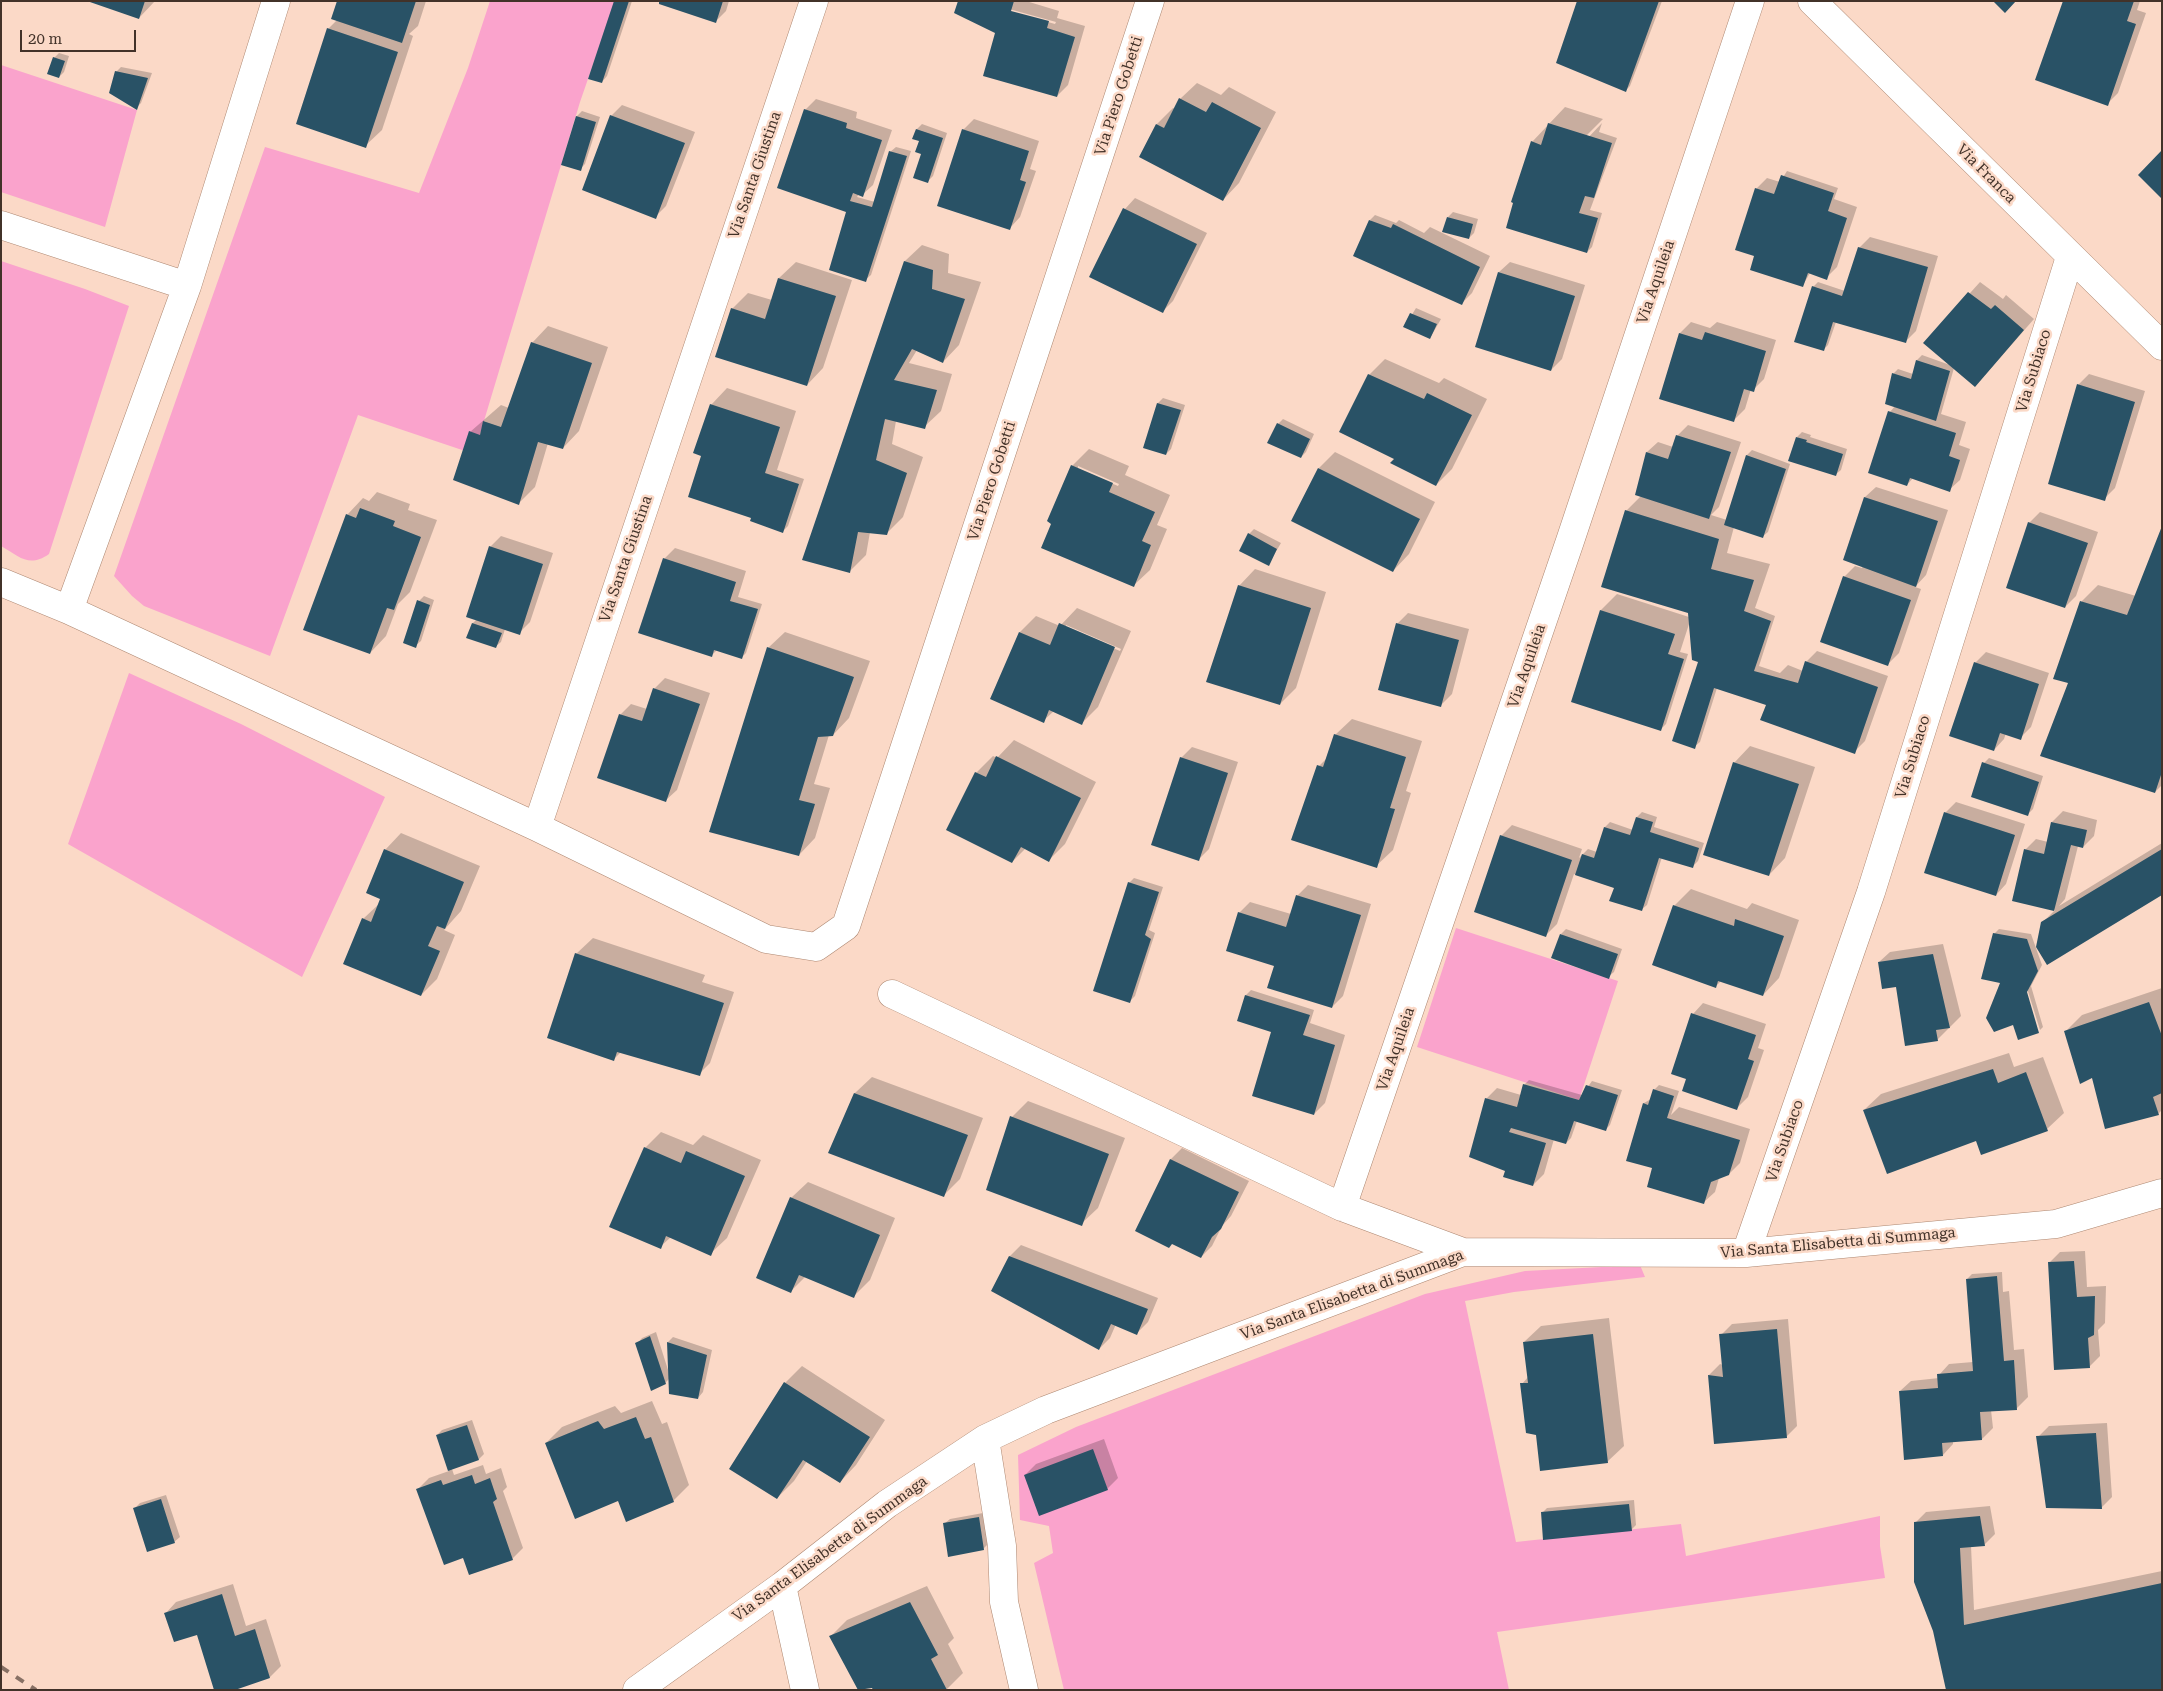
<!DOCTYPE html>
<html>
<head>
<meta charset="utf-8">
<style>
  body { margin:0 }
  #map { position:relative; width:2163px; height:1691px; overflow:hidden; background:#fbd9c7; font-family:"Roboto Serif",serif }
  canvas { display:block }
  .frame { position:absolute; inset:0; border:2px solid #423229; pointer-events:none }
  .scale { position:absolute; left:20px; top:30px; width:116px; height:22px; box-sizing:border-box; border:2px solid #423229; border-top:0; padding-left:6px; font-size:15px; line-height:18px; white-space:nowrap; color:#423229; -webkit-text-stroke:4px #fbd9c7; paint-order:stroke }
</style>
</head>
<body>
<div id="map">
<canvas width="2163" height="1691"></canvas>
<div class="frame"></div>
<div class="scale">20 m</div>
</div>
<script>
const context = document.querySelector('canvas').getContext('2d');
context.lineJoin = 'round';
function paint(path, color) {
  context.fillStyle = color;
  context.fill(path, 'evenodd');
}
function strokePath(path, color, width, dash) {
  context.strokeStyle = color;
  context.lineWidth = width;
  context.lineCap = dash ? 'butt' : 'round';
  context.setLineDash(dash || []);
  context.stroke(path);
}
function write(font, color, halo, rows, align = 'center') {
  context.font = font + ' "Roboto Serif",serif';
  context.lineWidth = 5;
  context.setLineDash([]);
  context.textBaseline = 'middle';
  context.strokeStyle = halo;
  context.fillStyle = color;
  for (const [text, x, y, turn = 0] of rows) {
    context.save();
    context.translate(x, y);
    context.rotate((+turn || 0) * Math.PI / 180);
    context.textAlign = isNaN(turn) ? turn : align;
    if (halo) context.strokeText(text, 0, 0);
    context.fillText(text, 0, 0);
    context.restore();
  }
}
paint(new Path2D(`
  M490,1h125l-35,101 -106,352 -116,-39 -88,241 -126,-50 -12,-10 -18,-20 151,-429 154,46 49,-125z
  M1,65l136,45 -32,117 -104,-35z
  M1,261l84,28 44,17 -80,248c-20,14 -29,3 -48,-8z
  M129,673l112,51 144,73 -83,180 -234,-133z
  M1456,928l162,53 -39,119 -162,-53z
  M1640,1265l5,12 -131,15 -49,9 51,241 165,-18 5,32 194,-40v30l5,32 -388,54 12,58h-445l-30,-127 19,-10 -4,-27 -29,-6 -2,-65 58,-28 349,-133 100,-23z`), '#faa3cc');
paint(new Path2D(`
  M90,1h65l-16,17z
  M338,1h88l-8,25 -9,8 4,2 -31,94 -17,16 -37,-117 9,-9z
  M615,1h17l-25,75 -5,6z
  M661,1h68l-3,10 -11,11z
  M959,1h67l33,10 -2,7 28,8 -17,59 -11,11 -59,-68zM1009,9l47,13 -1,2 -46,-13z
  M1579,1h83l-32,85 -5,5z
  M2064,1h76l-3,9 9,3 -28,80 -11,11z
  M59,53l10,3 -5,16 -5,5 -5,-19z
  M121,67l31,6 -11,30 -5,5 -20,-36z
  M1197,83l24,12 8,-8 47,25 -37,71 -16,17 -83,-44 17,-32 16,-16 2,1 5,-10z
  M816,99l41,13 -1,6 36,12 -19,55 -11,10 -3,-1 -2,3 18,5 15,-50 6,-5 15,4 -40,124 -6,5 -16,-73 -44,-97z
  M622,105l73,27 -29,74 -11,11 -44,-101z
  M1565,107l38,12 -20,20 2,2 17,-18 -3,9 18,6 -27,72 12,3 -10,34 -5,5 -55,-110z
  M582,111l18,6 -15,47 -5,5 -3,-53z
  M974,119l65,22 -9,28 6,2 -16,46 -10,11 -47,-98z
  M922,124l25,9 -14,43 -5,5 -8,-41 -6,-1 3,-10z
  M1787,171l51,17 -4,11 23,8 -20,60 -11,11 -16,-5 -7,12 -47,-28v-68l11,-11 13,4z
  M1135,198l72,35 -34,68 -11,11 -37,-103z
  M1453,212l25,7 -4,14 -5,5 -21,-21z
  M1375,215l21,8 3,-3 25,13 6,-6 60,29 -18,37 -11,11 -91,-84z
  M1870,237l68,19 -22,75 -11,11 -69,-20 -8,23 -5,5 -10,-63 5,-5 27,9 14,-43z
  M922,245l27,9 -1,19 33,9 -22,63 -16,17 -26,-12 -8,13 43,11 -11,37 -17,16 -28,-6 -4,23 31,13 -20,60 -16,16 -17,-1 -4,23 -17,17 -45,-13 101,-298z
  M796,262l56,18 -29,88 -16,17 -75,-76 16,-16 24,7 7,-22z
  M1510,262l75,23 -23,74 -11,11 -75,-24 23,-74z
  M1980,282l23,17 3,-4 28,24 -49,56 -31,-7 -13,46 25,8 -7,23 11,4 -10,31 -11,10 -36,-12 -6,7 -17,-73 5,-6 -2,-32 5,-5 15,5 4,-14 5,-5 28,10 -25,-22z
  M1416,308l25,11 -11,19 -25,-12z
  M1691,322l19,6 7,-6 59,18 -12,39 -11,11 -2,-1 -6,20 -11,11 -73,-22 19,-65z
  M548,326l60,21 -29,84 -16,17 -15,-5 -13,44 -16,16 -49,-71 31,-27 8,3 23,-65z
  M1385,359l54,24 5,-5 43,21 -35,70 -16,16 -40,-26 -27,-84z
  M2089,374l56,17 -30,97 -11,11 -26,-114z
  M727,388l69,23 -19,59 27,9 -16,47 -5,5 -29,-18 -51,-58 8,-50z
  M1163,398l22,7 -14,44 -5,5 -22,-7 14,-44z
  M1283,419l31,15 -8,18 -5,5 -23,-33z
  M1688,425l53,17 -22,65 -8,8 16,5 20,-65 5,-5 38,14 -22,68 -6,5 -28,-10 -7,26 43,11 -15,44 20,8 -16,50 21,7 8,-8 15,6 3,-9 11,-11 71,25 -23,65 -11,11 -87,-48 -50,-16 -17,54 -6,5 5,-86 -9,-40 -10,31 8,2 -22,70 -5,5 -60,-119 16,-16 72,23v-5l-63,-101 15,-15 6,-44 11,-10 15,5 4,-11z
  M1802,432l9,3 -1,2 37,12 -6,21 -6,5 -38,-38z
  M1089,449l40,17 -4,9 45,20 -13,30 10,4 -17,41 -17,16 -84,-66 23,-54zM1078,466l41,18 -1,2 -40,-17z
  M1335,452l100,50 -26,52 -16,17 -74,-103z
  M1876,487l72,23 -22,65 -11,12 6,2 -22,64 -11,11 -44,-87 11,-11 7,2 1,-2 2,-69z
  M377,492l33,12 -2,6 29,10 -27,72 -12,12 -12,32 -16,17 -23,-138 16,-17 6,3z
  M2040,512l58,20 -22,64 -11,11 -36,-84z
  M1254,529l27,14 -13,22 -19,-31z
  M2162,529v256l-7,7 -86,-110 -14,-4 27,-77 16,-16 38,11z
  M501,536l52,17 -23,69 -11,11 -14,-4 -4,13 -6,5 -27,-10 5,-14 4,-4 13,-72z
  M675,548l71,23 -8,26 24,7 -16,49 -5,5 -24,-8 -6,6 -47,-97z
  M1255,569l71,23 -30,96 -16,16 -41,-118z
  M424,596l10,4 -13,41 -6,5 4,-45z
  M1077,608l54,23 -33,76 -16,16 -28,-12 -11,10 -51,-22 28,-67 16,-16 24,10zM1066,625l55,24 -1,2 -54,-23z
  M1408,613l61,16 -17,65 -11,11 -44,-81z
  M785,632l85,29 -21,57 -16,17h-4l-15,49 16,4 -15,50 -16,17 -31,-207z
  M1986,652l63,21 -18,54 -11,11 -14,-5 -2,6 -10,11 -19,-87z
  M665,678l45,15 -33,97 -11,10 -46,-85 11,-11 16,5 7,-20z
  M1352,719l70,22 -16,50 5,2 -18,57 -17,16 -57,-100 10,-10 6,-21z
  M1014,740l82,42 -31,62 -16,16 -23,-12 -14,14 -64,-32 28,-57 17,-17 4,2z
  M1750,746l65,21 -30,91 -16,17 -35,-112z
  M1192,747l46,15 -29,87 -11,11 -17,-102z
  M1989,758l54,18 -10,33 -5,5 -44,-51z
  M1956,802l69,22 -19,60 -10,11 -51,-82z
  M2063,811l34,9 -3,16 -11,11 -5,-1 -13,53 -6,7 103,-63v50l-120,30 13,-13 -42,-10 12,-50 11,-11 12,3 4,-20z
  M1642,812l15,5 -3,10 50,16 -6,18 -5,5 -31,-9 -15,48 -6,5 -26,-22 -41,-14 -17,50 -11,11 -45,-99 11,-11 70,24 -3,9 9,-9 9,3 8,-25 5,-5 23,8 4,-13z
  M401,833l79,33 -19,45 -17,19 11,5 -18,44 -16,16 -58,-76 17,-16 5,-53z
  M1134,878l29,9 -14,43 6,3 -20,63 -5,5 -1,-118z
  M1308,885l63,19 -28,92 -11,11 -93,-94 11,-11 41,12 6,-18z
  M1691,889l56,20 5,-6 47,17 -20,58 -16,17 -42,-14 -5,5 -42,-80z
  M1566,929l56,20 -8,23 -6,5 -47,-43z
  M1999,929l32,5 11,31 -11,21 12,41 -3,3 -14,-45 -2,1 13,45h2l-20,7 -6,-15 -19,8 -6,-13 14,-36 -19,-4 11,-44z
  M593,938l112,37 -3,7 32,10 -24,71 -11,11 -78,-22 -8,8 -37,-106z
  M1943,944l18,72 -24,24 -58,-78 11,-10z
  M2162,988v122l-4,4 -65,-38 -27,-45 16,-16z
  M1251,990l63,20 -4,13 35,12 -20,68 -11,11 -39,-87 -36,-7 7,-25z
  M1703,1003l63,21 -8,24 6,2 -16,47 -11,11 -49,-29 5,-65z
  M2009,1053l5,14 29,-10 21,56 -17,16 -70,10 -113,-29 17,-16z
  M872,1077l111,41 -23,61 -16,16 -114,-43 25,-59z
  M1529,1080l53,15 10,-14 30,9 -12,35 -5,5 -28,-9 -6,17 -5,5 -12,-4 -10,35 -11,11 -27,-15 -20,-71 11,-11 24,7 3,-10z
  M1659,1085l20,6 -8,24 8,-8 71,22 -10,34 -11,11 -10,4 -4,14 -11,10 -49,-38 -27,-4 16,-57 7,-4 3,-9z
  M1028,1101l97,37 -27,70 -17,16 -69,-107z
  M661,1132l32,13 10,-10 58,25 -34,78 -17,16 -39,-17 -11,10 -15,-99z
  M1182,1148l67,33 -18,35 -9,10 -10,20 -11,11 -28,-14 -36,-12 34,-72z
  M808,1182l87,36 -25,62 -17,17 -47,-21 -15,15v-93z
  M1021,1245l137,53 -10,24 -11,11 -21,-9 -6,14 -11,11 -107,-58 18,-35z
  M2085,1251l2,36 19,-1 -1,37 -7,7 2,26 -11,11 -40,-104 11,-11z
  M2002,1272l1,20 6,-1 5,59 10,-1 4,48 -11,11 -26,2 2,18 -11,11 -29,2v3l-10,11 -43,-64 11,-10 28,-3v-3l10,-11 24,-2 -6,-83 5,-5z
  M1609,1318l15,128 -17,16 -70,-28 -15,-50 6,-7 -4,-35 17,-16z
  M1788,1319l9,107 -11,11 -71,6 -6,-68 11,-11 3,1 -2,-30 11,-11z
  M656,1332l13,41 -1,-31 5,-5 39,13 -9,42 -5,6 -28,-20 -5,5 -28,-39 5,-6z
  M802,1366l83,54 -29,45 -16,17 -33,-21 -13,20 -17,17 -46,-30 54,-85z
  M652,1401l10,23 5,-2 22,63 -16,16 -54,-1 -73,-57 16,-16 53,-21 6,7z
  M472,1420l12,34 -5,5 -27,10 2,6 29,-10 3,9 15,-6 6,19 -4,4 20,57 -11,11 -48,-3 -46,-67 11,-11 20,-7 -12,-36 5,-5z
  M2107,1423l5,74 -11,11 -63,-71 11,-11z
  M1104,1439l14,39 -11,11 -82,-14 11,-11z
  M166,1495l14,42 -6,5 -40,-33 6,-6z
  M1634,1500l2,25 -5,5 -89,-17 5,-5z
  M1990,1506l5,28 -11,11 -13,1 3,64 188,-39v119h-215l-32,-167 11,-11z
  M983,1513l5,31 -5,5 -39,-25 6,-5z
  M233,1584l13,42 20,-7 15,47 -11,11 -39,13 -33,-56 -32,-21 10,-11z
  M927,1586l27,52 -6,6 15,29 -17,17 -73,-4 -14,4 -28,-54 16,-16z`), '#0003');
paint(new Path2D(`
  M87,1h58l-6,18z
  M337,1h79l-14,42 -71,-24z
  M614,1h15l-27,82 -14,-4z
  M659,1h64l-7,22 -57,-19z
  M958,1h56l-3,10 38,10 -2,7 28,9 -18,60 -74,-21 12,-43 -41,-20z
  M1577,1h82l-33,91 -70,-29z
  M1993,1h23l-11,12z
  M2063,1h71l-7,20 9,3 -28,82 -73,-26z
  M327,28l71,24 -32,96 -70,-24z
  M53,57l12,4 -6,17 -12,-4z
  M115,71l33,7 -11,32 -28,-17z
  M1179,98l27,14 6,-10 49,26 -38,73 -84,-44 17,-33 8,4z
  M804,109l43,14 -1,5 36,12 -19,57 -10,-4 -3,8 22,6 17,-56 18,5 -41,126 -37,-12 17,-58 -69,-24z
  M610,115l75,28 -29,76 -74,-29z
  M576,116l20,6 -15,49 -20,-6z
  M1548,123l64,20 -18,55 -9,-2 -6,17 19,5 -11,35 -81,-25 7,-25 -2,-1 20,-61 10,4z
  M916,129l27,9 -15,45 -15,-5 8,-24 -6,-2 4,-11 -7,-2z
  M962,129l67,22 -9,29 6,2 -16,48 -73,-24z
  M2162,150v49l-24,-24z
  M1781,175l53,18 -6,18 19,7 -20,62 -19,-7 -5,14 -53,-17 4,-14 -19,-6 20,-62 19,6z
  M1123,208l74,36 -34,69 -74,-36z
  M1447,217l26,7 -4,15 -27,-7z
  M1369,220l22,8 2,-4 87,43 -18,38 -109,-49z
  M1858,247l70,20 -22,76 -73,-21 -9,29 -30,-9 18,-56 30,10z
  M904,261l29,9 -1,19 33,10 -22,64 -31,-14 -18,31 43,10 -12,39 -40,-10 -9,41 31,13 -20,62 -29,-3 -8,41 -48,-13z
  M1498,272l77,24 -24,75 -76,-24z
  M778,278l58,18 -29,90 -92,-29 16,-49 34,11z
  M1968,292l23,17 4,-4 29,25 -49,57 -52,-44z
  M1410,313l27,11 -7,15 -27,-12z
  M1705,332l61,19 -12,41 -10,-3 -10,33 -75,-23 20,-66 23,7z
  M531,342l61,21 -29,86 -25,-7 -19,63 -66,-25 16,-49 11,4 3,-14 18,6z
  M1916,360l34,11 -14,50 -51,-17 7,-31 19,6z
  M1368,374l56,25 3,-6 45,22 -36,71 -46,-23 4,-4 -55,-27z
  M2077,384l58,18 -30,99 -57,-17z
  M1157,403l24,7 -15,45 -23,-7z
  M710,404l70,23 -15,46 34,11 -16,49 -33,-12 1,-3 -63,-21 13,-41 -8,-3z
  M1888,411l68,22 -7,23 11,4 -10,32 -40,-14 -3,8 -39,-13z
  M1277,423l33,16 -9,19 -34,-15z
  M1676,435l55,17 -22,67 -74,-24 11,-43 22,7z
  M1796,437l11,3 -1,2 37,12 -7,22 -48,-15z
  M1746,455l40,14 -23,69 -39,-13z
  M1071,465l42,18 -4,9 46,20 -13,29 9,4 -17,42 -93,-39 10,-24 -4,-3z
  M1318,468l102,51 -27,53 -102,-51z
  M1864,497l74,24 -22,66 -73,-27z
  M360,508l35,13 -2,5 28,11 -27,73 -7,-2 -17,46 -67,-24 43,-116 10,4z
  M1625,510l94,29 -8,30 43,11 -10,31 27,10 -17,50 44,12 7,-22 73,26 -23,67 -95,-34 6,-15 -52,-17 -19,61 -23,-8 26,-79 -6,-2 -4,-47 -87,-26z
  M2028,522l60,21 -23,65 -59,-20z
  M2162,526v246l-7,21 -115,-37 28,-73 -15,-4 27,-78 47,14z
  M1248,533l29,16 -8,17 -30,-15z
  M489,546l54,18 -23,71 -54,-18z
  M663,558l73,24 -6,19 28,8 -16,50 -28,-9 -2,7 -74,-24z
  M1843,576l68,24 -23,66 -68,-24z
  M1238,585l73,23 -31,97 -74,-23z
  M417,600l13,5 -14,43 -13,-5z
  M1600,610l75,24 -7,20 16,5 -23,72 -90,-29z
  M472,623l30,10 -6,15 -30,-10z
  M1059,623l56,24 -33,78 -33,-15 -5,13 -54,-24 29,-67 31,13z
  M1396,623l63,17 -18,67 -63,-17z
  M767,647l87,30 -21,59 -15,1 -19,63 16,4 -16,52 -90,-24z
  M1974,662l65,22 -18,56 -21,-7 -6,18 -45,-15z
  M653,688l47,16 -34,98 -69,-24 22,-64 23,7z
  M1334,734l72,23 -16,51 5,1 -18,59 -86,-28 26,-75 6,2z
  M996,756l85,42 -32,64 -28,-15 -9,16 -66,-33 29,-58 11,5z
  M1180,757l48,16 -29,88 -48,-16z
  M1733,762l66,22 -30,92 -66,-21z
  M1982,762l57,20 -11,34 -57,-19z
  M1944,812l71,23 -19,61 -72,-23z
  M1636,817l17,5 -3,10 49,16 -6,20 -34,-10 -17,53 -33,-10 5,-13 -39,-13 7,-21 12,4 10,-31 26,8z
  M2051,822l36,8 -4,18 -12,-3 -17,66 -42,-10 12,-52 20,5z
  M1500,835l72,25 -26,77 -72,-25z
  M384,849l80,33 -19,47 -8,-3 -9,20 12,5 -19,45 -78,-32 19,-46 9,4 9,-23 -14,-6z
  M2162,849v46l-115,70 -11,-18 5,-25z
  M1128,882l31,10 -14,43 6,4 -21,64 -37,-12z
  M1296,895l65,20 -29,93 -65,-20 7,-22 -48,-15 12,-39 48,15z
  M1673,905l61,21 1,-7 49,17 -21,60 -45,-15 -2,7 -64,-23z
  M1993,933l34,6 11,32 -11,21 12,41 -21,7 -5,-15 -19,7 -8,-14 14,-35 -19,-4z
  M1560,934l58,20 -9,25 -58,-21z
  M575,953l149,50 -24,73 -83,-24 -3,9 -67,-23z
  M1933,954l17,74 -14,2 2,11 -33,5 -9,-59 -14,2 -4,-27z
  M1245,995l65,20 -7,20 32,10 -21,70 -62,-19 19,-64 -34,-11z
  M2149,1002l13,34v57l-9,4 6,18 -54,14 -13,-51 -12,6 -16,-53z
  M1691,1013l65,22 -8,24 6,2 -17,49 -55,-19 4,-12 -15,-5z
  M1993,1069l5,14 28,-11 22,59 -67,24 -5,-14 -89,33 -24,-64z
  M1523,1084l56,16 7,-15 32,10 -12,36 -32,-10 -8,23 -55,-16 -2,4 37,11 -13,43 -30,-9 2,-6 -36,-14 16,-59 32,9z
  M1653,1089l21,7 -7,22 73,22 -11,35 -18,7 -7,22 -57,-17 5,-19 -26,-7 17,-58 5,2z
  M854,1093l114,42 -24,62 -116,-44z
  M1010,1116l99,38 -27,72 -96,-36z
  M644,1147l37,16 5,-12 59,25 -34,80 -45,-20 -5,13 -52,-22z
  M1170,1159l69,33 -18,37 -9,8 -11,21 -29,-14 -3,4 -34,-17z
  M790,1197l90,38 -26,63 -55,-23 -8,18 -35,-15z
  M1009,1256l139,53 -11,26 -26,-11 -12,26 -108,-59z
  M2074,1261l3,36 18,-1 -1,39 -6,3 2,30 -36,2 -6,-108z
  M1997,1276l7,85 10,-1 3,50 -37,2 2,28 -40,3 1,13 -39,4 -5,-69 39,-3 -1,-14 36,-3 -7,-92z
  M1777,1329l10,109 -73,6 -6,-69 15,2 -4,-43z
  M1593,1334l15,129 -68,8 -4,-36 -10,-2 -6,-50h8l-5,-41z
  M650,1336l16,48 -15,7 -16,-48z
  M667,1342l40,13 -9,44 -29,-5z
  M784,1382l86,55 -30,46 -37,-23 -26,39 -48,-30z
  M636,1417l9,22 6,-2 23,65 -48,20 -8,-21 -43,18 -30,-76 53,-22 6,8z
  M467,1425l12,35 -31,11 -12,-36z
  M2096,1433l6,76 -56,-1 -10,-72z
  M1093,1449l15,41 -69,26 -15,-41z
  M472,1475l3,9 15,-6 7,21 -4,3 20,58 -44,15 -6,-17 -19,7 -28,-76 25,-9 2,5z
  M161,1499l14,44 -28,9 -14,-44z
  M1629,1504l3,27 -89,9 -2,-28z
  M1980,1516l5,30 -25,2 4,77 198,-42v107h-216l-13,-59 -19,-49v-60z
  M979,1517l5,33 -36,7 -5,-34z
  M222,1594l13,42 20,-7 15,49 -35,12h-21l-17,-55 -23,7 -10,-29z
  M910,1602l28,53 -7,4 16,31h-74l-1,-2 -14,2 -29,-54z`), '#295266');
const minor = new Path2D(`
  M1812,1l350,345
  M1,225l186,61
  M1,582l68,28 468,217 229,112 50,8 30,-21 304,-925
  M69,610l118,-324 89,-285
  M537,827l277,-826
  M892,994l450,213
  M1463,1252l-121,-45 228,-666 180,-540
  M1746,1253l125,-361 199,-635
  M985,1439l17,107 2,56 20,88
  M782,1586l23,104
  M637,1690l145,-104 105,-82 98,-65 61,-29 417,-158 283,1 310,-29 106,-31`);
strokePath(minor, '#ad8771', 29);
strokePath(minor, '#fff', 28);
strokePath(new Path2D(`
  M1,1667l35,23`), '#887165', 4, [9, 9]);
write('15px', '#423229', '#fbd9c7', [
  ["Via Piero Gobetti",1119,96,-72],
  ["Via Franca",1986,174,45],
  ["Via Santa Giustina",755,175,-71],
  ["Via Aquileia",1656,282,-71],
  ["Via Subiaco",2034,371,-73],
  ["Via Piero Gobetti",992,481,-72],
  ["Via Santa Giustina",626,559,-71],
  ["Via Aquileia",1527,666,-71],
  ["Via Subiaco",1913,757,-73],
  ["Via Aquileia",1396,1049,-71],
  ["Via Subiaco",1785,1141,-71],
  ["Via Santa Elisabetta di Summaga",1838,1243,-5],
  ["Via Santa Elisabetta di Summaga",1352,1295,-20],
  ["Via Santa Elisabetta di Summaga",830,1549,-36]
]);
</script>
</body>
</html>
